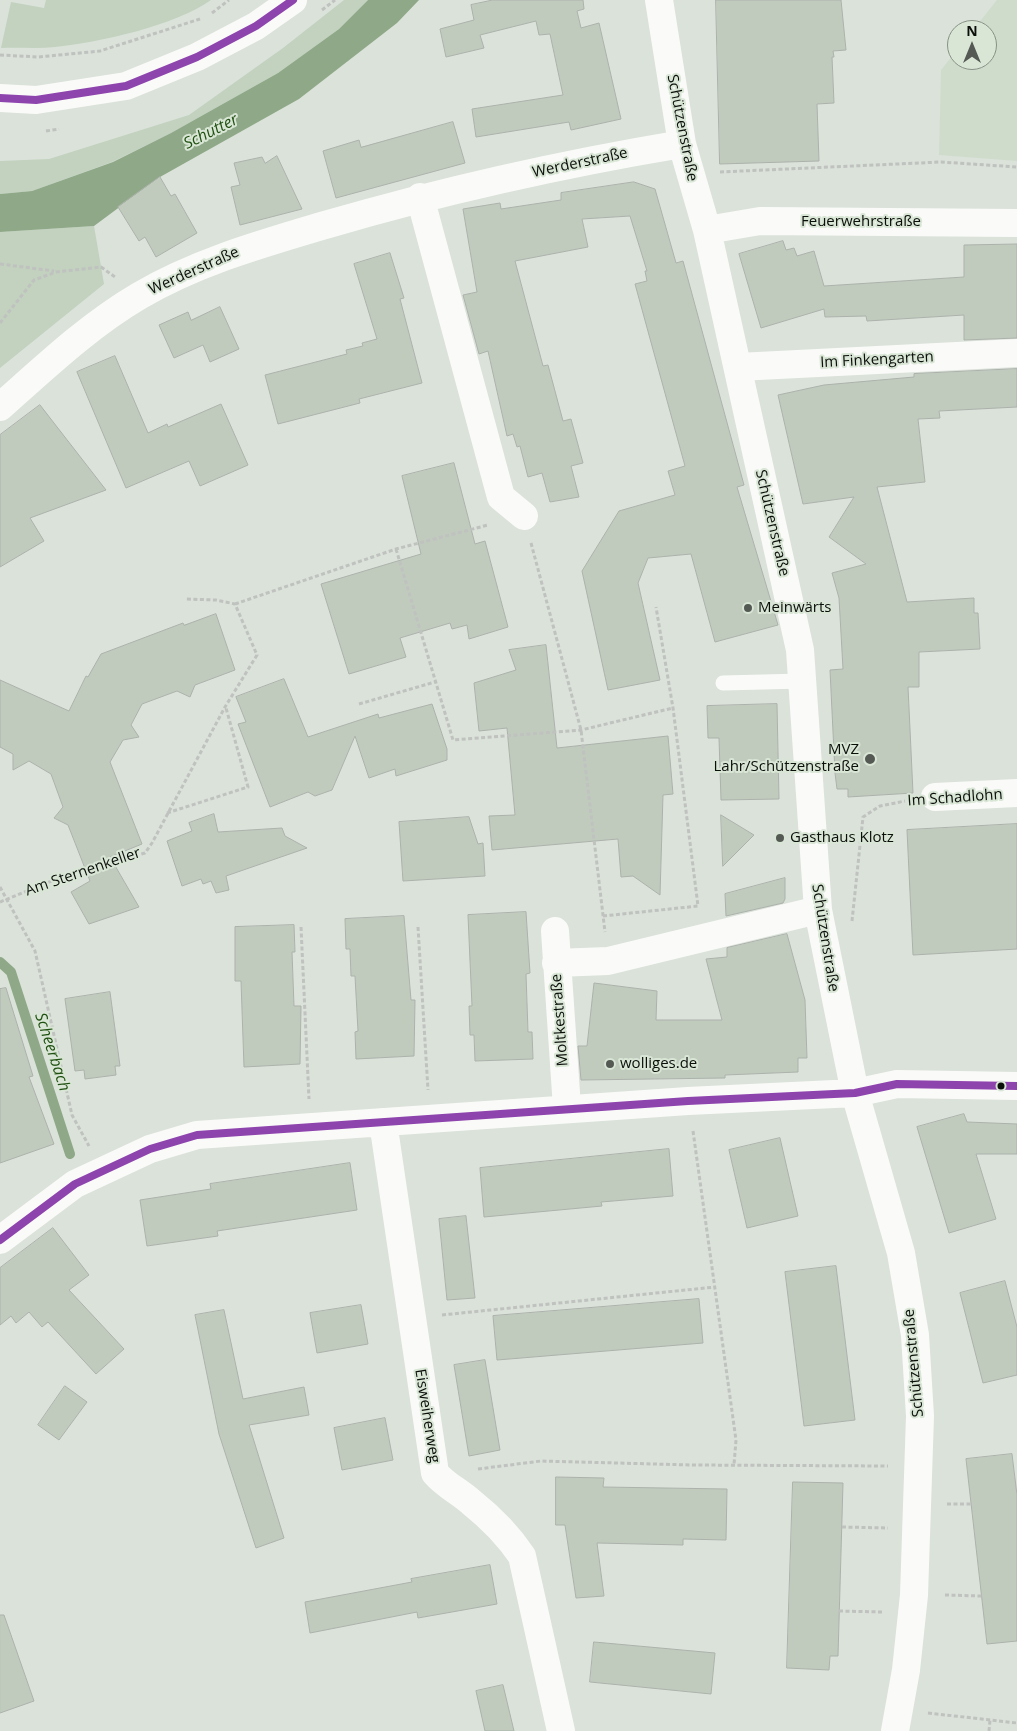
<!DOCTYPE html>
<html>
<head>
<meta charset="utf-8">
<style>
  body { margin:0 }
  #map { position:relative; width:1017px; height:1731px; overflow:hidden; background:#dbe2da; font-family:"Open Sans",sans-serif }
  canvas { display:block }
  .north { position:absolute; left:947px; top:20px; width:50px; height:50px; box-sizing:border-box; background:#d9e6d6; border:1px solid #879084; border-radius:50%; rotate:0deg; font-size:14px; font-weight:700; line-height:20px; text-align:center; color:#0b0f0a }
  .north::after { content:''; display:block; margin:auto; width:18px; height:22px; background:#545953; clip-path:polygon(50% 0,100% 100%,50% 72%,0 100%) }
</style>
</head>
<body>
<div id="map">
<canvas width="1017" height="1731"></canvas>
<div class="north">N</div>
</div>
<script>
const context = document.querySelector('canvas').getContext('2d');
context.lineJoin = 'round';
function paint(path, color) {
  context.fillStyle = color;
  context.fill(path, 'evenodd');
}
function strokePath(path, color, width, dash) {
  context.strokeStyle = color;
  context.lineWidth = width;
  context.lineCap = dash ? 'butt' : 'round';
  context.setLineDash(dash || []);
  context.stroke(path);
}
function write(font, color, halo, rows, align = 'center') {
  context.font = font + ' "Open Sans",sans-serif';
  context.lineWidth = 4;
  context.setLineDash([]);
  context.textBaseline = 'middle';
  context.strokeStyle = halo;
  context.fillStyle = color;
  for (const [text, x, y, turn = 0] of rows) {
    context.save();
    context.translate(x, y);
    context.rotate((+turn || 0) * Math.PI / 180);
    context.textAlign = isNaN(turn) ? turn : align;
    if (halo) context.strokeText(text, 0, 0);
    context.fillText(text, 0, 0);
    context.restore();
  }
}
paint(new Path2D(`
  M997,0h20v161l-78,-6 2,-85 16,-20v10h30v-30h-14z`), '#cfdccc');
paint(new Path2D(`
  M46,0h165c-34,25 -114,43 -156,47 -18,2 -36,0 -54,1l10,-46 33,6z
  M344,0h24l-29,29 -61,44 -107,60 -59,29 -80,29 -32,3v-33l49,-2 140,-44 94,-67z
  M94,226l10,58 -104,84v-136z`), '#c2d2bf');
paint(new Path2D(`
  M368,0h51l-22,23 -98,76 -139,78 -66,49 -94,6v-38l32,-3 81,-29 58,-29 107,-60 61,-44z`), '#8fa988');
strokePath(new Path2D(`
  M0,962l11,10 59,182`), '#8fa988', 10);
const building = new Path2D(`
  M493,0h90l1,9 -7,2 4,17 18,-5 22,96 -50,11 -2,-8 -93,15 -4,-28 91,-14 -13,-61 -11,1 -3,-14 -56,14 4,13 -38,9 -6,-28 34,-9 -3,-15z
  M716,0h125l5,50 -13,1 1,6h-2l2,46 -17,1 2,57 -99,3z
  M453,122l12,41 -129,35 -13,-47 36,-11 2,7z
  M277,156l25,53 -62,16 -9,-38 9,-2 -6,-22 28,-6 3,6z
  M160,177l11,19 4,-2 22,39 -41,24 -11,-20 -6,4 -21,-34z
  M634,182l21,7 21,74 7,-2 61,224 -7,2 41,138 -63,17 -24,-88 -43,4 -10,25 22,97 -52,10 -26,-119 37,-60 56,-16 -7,-24 17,-5 -50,-182 12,-3 -2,-10h2l-17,-55 -48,3 6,28 -73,14 28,105 5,-1 15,56 8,-2 12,44 -12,3 8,31 -29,5 -8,-29 -14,4 -8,-31 -3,1 -4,-13 -6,2 -19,-85 -9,3 -16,-59 14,-3 -14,-83 37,-6 1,6 60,-9v-7z
  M783,241l3,9 8,-2 3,8 17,-5 10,35 140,-9v-32l53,-1v94l-53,2v-25l-97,6 -1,-5 -41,1 -1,-8 -63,19 -22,-74z
  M390,253l14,45 -4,1 22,84 -63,16 1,4 -82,21 -13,-49 82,-21 -1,-4 17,-4 -1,-3 15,-4 -23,-75z
  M220,307l19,42 -29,13 -7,-17 -29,13 -15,-33 29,-13 3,8z
  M115,356l33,77 19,-9 1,3 53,-23 27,61 -48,21 -11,-25 -63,27 -49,-116z
  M1017,369v38l-78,4 1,7 -22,1 7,63 -48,5 30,115 67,-4v15h4l2,36 -61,3v35h-11l5,106 -65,4v-8h-11l-2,-16 -5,-103 13,-1 -4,-71 -7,-25 34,-9 -37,-27 25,-40 -51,7 -25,-109 46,-10 90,-8v-3z
  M40,405l66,85 -76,28 14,23 -44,26v-132z
  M454,463l21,81 10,-3 23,86 -39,12 -2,-14 -15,4 -2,-6 -50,15 6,19 -57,17 -28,-90 100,-30 -19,-78z
  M216,614l19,56 -40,15 -5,12 -13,-6 -35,13 -11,21 8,12 -16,3 -13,22 32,82 -32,13 29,50 -50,17 -18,-32 19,-11 -22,-56 -14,-7 9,-11 -12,-33 -22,-13 -16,9v-16l-13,-7v-67l69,31 17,-35 2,1 13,-23 82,-31 1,2z
  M546,645l11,103 111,-12 5,58 -10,1 -3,100 -27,-19 -12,1 -3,-38 -126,11 -3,-34 26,-1 -8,-87 -28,3 -5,-48 42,-13 -7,-20z
  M284,679l24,58 70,-23 1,4 53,-14 15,45v11l-51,16 -1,-7 -26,9 -14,-42 -23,54 -17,6 -7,-4 -38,15 -32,-83 8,-2 -10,-25z
  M777,704l2,95 -58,1 -2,-62h-11l-1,-32z
  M214,814l4,18 64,-4 3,8 22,12 -81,28 3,14 -13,3 -5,-12 -8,3 -2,-5 -19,7 -15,-45 25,-10 -3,-8z
  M721,815l33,20 -31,31z
  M469,817l9,27 5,-1 2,33 -82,5 -4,-59z
  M1017,824v125l-104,6 -6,-125z
  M785,878v21l-2,4 -57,13 -1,-22z
  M526,912l4,61 -4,1 2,58h4l1,27 -58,2 -1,-26h-4l-1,-29h3l-4,-91z
  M404,916l7,84h4l-1,56 -58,3 -1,-27 3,-1 -3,-55h-4l-1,-27h-4l-1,-30z
  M294,925l1,27h-3l2,54h7l-1,58 -56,3 -3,-86h-6v-54z
  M787,934l18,66 2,58h-9v14l-73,3v3l-144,2 -3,-34h9l7,-63 63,8 -1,29h66l-16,-61 21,-2v-9z
  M6,988l27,88 -4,1 25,67 -54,19v-174z
  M110,992l10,74h-5l1,9 -31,4 -1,-9 -9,1 -10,-72z
  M964,1114l3,8 50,2v30h-41l20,65 -47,14 -32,-106z
  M780,1138l18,78 -51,12 -18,-78z
  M669,1149l4,47 -72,6 1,4 -118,11 -4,-49z
  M350,1163l7,47 -140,21 1,5 -71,10 -7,-46 71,-11 -1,-5z
  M466,1216l9,82 -28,2 -8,-81z
  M53,1228l36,47 -20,15 55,59 -28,25 -48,-52 -6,5 -13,-15 -13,11 -5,-7 -11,9v-57z
  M836,1266l19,154 -51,6 -19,-154z
  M1005,1281l12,46v48l-34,8 -23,-90z
  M699,1299l4,44 -206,17 -4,-44z
  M361,1305l7,39 -51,9 -7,-40z
  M224,1310l19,89 61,-12 5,28 -60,10 35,113 -28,10 -37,-114 -24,-119z
  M485,1360l15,90 -31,6 -15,-91z
  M65,1386l22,16 -28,38 -21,-15z
  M385,1418l8,42 -51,10 -8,-42z
  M1012,1454l5,41v146l-30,3 -21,-185z
  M556,1477l48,1 -1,9 124,2 -1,51 -43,-1v6l-86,-2 7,53 -28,2 -11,-73h-9z
  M793,1482l50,1 -5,173h-8l-1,14 -42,-2z
  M490,1565l7,39 -79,14 -1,-6 -107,21 -5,-31 107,-20 -1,-3z
  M0,1615h4l30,86 -34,12z
  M594,1642l121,11 -4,41 -121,-12z
  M503,1685l11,46h-29l-9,-40z`);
paint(building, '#c0cbbe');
strokePath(building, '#acb2ab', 1);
strokePath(new Path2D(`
  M322,10l13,-10
  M212,13l17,-13
  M0,55l38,2 62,-6 100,-32
  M46,131l13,-2
  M720,172l221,-10 76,5
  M0,264l54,7
  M0,323l34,-43 22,-8 45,-5 14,10
  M531,543l50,187 24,202
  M396,549l57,191 128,-10 92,-22
  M235,604l161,-55 92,-24
  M359,704l76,-22
  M167,813l81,-26 -22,-79
  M0,887l35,64 37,164 17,31
  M0,902l66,-27 79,-22 7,-10 73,-136 32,-52 -22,-51 -19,-4 -31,-1
  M603,916l95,-10 -25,-198 -17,-101
  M852,921l11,-104 17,-11 25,-5
  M301,927l8,172
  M418,927l10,163
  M693,1131l43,309 -2,25
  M442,1315l273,-28
  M478,1469l63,-8 151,4 196,1
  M947,1504h24
  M842,1527l46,1
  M945,1595l37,1
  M839,1611l43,1
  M928,1713l89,10
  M989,1731l1,-11`), '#bfc2bf', 3, [4, 2.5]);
strokePath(new Path2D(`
  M723,683l80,-2`), '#fafbf9', 15);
strokePath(new Path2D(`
  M659,0l23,144 25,86 93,420 18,260 37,183 46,160 14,82 5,81 -6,179 -8,75 -11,61
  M420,197l81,300 23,19
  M707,230l53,-9 257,2
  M738,367l279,-14
  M0,407c44,-39 88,-81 139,-111 58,-34 122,-52 186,-71 117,-34 237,-61 357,-81
  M935,797l82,-4
  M555,931l12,177
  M556,963l52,-2 210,-51
  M383,1122l52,351c11,13 24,18 36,29 20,16 37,33 51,54l39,175
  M0,1240l75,-56 75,-35 47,-14 491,-34 167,-8 42,-9 120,2`), '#fafbf9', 28);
strokePath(new Path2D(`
  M0,98l36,2 90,-14 71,-29 59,-31 37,-26`), '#fafbf9', 28);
strokePath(new Path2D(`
  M0,98l36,2 90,-14 71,-29 59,-31 37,-26
  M0,1240l75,-56 75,-35 47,-14 491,-34 167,-8 42,-9 120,2`), '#8e44ad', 8);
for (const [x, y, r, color] of [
  [748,608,5,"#545953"],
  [870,759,6,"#545953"],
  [780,838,5,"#545953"],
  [610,1064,5,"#545953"],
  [1001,1086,4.5,"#0b0f0a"]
]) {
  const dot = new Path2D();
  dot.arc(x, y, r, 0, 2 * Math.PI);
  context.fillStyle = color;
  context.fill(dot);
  strokePath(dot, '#d9e6d6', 2);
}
write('15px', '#0b0f0a', '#d9e6d6', [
  ["Schützenstraße",682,128,79],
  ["Werderstraße",580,163,-12],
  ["Feuerwehrstraße",861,222],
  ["Werderstraße",194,271,-24],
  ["Im Finkengarten",877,360,-3],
  ["Schützenstraße",772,523,77],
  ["Im Schadlohn",955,798,-4],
  ["Am Sternenkeller",83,872,-19],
  ["Schützenstraße",825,938,81],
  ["Moltkestraße",560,1020,-94],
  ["Schützenstraße",914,1363,-95],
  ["Eisweiherweg",427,1416,81]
]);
write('15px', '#0b0f0a', '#d9e6d6', [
  ["Meinwärts",758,608],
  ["MVZ",859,750,"right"],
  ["Lahr/Schützenstraße",859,767,"right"],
  ["Gasthaus Klotz",790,838],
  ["wolliges.de",620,1064]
], 'left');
write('italic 16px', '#205011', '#d9e6d6', [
  ["Schutter",211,132,-27],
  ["Scheerbach",52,1052,72]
]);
</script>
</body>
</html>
